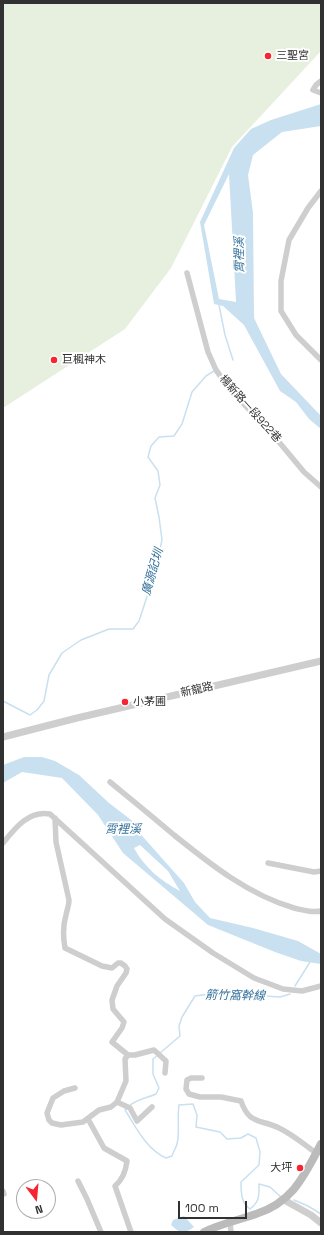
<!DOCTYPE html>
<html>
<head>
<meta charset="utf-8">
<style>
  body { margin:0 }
  #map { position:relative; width:324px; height:1235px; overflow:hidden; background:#fff; font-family:"Space Grotesk",sans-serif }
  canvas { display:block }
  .frame { position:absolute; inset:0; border:4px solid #313131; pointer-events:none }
  .north { position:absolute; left:16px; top:1179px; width:40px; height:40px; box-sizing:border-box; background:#fff; border:1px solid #adadad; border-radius:50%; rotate:164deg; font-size:11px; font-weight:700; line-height:16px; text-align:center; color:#313131 }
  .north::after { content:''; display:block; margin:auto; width:14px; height:18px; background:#f62531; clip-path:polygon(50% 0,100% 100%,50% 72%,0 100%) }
  .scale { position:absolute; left:178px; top:1201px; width:69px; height:18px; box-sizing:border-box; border:2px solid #313131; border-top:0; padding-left:5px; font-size:12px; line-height:14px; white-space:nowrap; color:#313131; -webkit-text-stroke:3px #fff; paint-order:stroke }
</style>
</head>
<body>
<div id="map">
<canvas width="324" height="1235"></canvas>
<div class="frame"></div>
<div class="north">N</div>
<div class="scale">100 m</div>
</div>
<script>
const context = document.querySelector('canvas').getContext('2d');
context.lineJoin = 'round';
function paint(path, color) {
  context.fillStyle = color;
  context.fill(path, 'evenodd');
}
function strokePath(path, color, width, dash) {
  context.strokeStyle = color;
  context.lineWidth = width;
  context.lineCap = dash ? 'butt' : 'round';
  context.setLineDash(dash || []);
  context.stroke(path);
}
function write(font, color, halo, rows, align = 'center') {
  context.font = font + ' "Space Grotesk","Noto Sans TC",sans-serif';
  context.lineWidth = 4;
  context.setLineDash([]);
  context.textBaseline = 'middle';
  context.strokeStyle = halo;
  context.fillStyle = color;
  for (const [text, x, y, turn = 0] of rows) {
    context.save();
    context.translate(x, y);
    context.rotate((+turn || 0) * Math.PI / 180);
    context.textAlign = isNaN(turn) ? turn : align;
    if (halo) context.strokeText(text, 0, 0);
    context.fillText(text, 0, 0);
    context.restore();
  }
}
paint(new Path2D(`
  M3,3h318v48l-89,96 -61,121 -46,61 -122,79z`), '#e7efde');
paint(new Path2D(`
  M321,104v22l-39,6 -29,23 -5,20 5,38 1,105 27,56 40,42v13l-12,-10 -13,-17 -16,-11 -36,-66 -21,-19 -9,-2 -14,-82 34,-74 17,-19 20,-9zM229,174l7,127v1l-17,-3 -15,-74z
  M24,757h18l13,4 24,14 30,28 30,23 -3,3 48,54 11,19 15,16 43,10 45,13 23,13v10l-20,-3 -26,-9 -67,-27 -85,-72 -25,-38 -36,-37 -40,-6 -19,11v-18zM140,845l28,26 12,20c-19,-10 -36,-24 -46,-43z
  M184,1216l10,11c-11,8 -14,6 -23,-2l2,-5z`), '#c9e0f0');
strokePath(new Path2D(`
  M219,305l6,30 8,25
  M3,701l27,14 7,-5 7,-9 5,-26 13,-22 19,-13 28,-11h24l6,-8 16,-49 7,-32 -3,-23 -4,-19 5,-13 -2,-14 -10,-14 3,-11 8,-9 15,-1 8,-12 10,-32 14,-16 8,-5
  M295,986l15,-24
  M160,1053l20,-17 -1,-10 3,-9 13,-21 22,-3 63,4 10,-3
  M129,1106c10,-8 16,-7 27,-12l3,-6 -6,-14v-15l5,-4
  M127,1108l-2,2c11,17 21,39 41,48l6,-2c1,-4 4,-8 5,-12 3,-12 0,-26 2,-39l14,-1 4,11 -1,12 24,5 7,7 14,-1 7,-4 8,4 4,14 -1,13 -18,17c0,10 0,21 9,27 10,-8 9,-13 9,-25l11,3 11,10
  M294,1200l14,6 13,8`), '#c9e0f0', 1.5);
strokePath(new Path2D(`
  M321,81l-5,4 -3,5 8,3
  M321,191l-13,17 -19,32 -8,41v30l15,24 25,25
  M187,273l21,79 8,18 14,19 44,47 30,36 17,15
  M110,782c22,18 43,35 64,53 36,29 75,60 120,73 9,2 18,5 27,3
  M55,818l1,24 13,58c0,6 -2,9 -3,15 -3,10 -3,22 -1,33l37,18 10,2 6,-5h3l4,3 2,3 -1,4 -9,13 -5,14 1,9 11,13 -2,6 -10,14 16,13h7l19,-5 12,11 -1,12
  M3,843c12,-15 26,-33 47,-29l115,105 48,34 41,25 29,11 19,2 19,-5
  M268,863l46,9 7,-1
  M202,1078h-11l-4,2 -1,9 3,5 11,3h21l20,4c8,24 20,18 38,27 13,6 26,17 37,25
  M75,1088l-11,3 -11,7 -6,15 2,7 3,3 9,2 22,-3 16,-12 12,-3 6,-5 9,-21 -1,-22 3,-4
  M117,1102l13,6 7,13 15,-14
  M88,1119l16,29 23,13c-1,9 -5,19 -12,25l16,46
  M78,1181l9,18 14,33
  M3,1191l1,3
  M230,1222l1,10`), '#cecece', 5.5);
strokePath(new Path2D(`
  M3,737l74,-19 244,-57
  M284,1200l27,15 10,8`), '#cecece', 7);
strokePath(new Path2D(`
  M204,1232c16,-8 35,-12 52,-18 37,-12 48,-38 65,-70`), '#bbb', 8);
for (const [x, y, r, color] of [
  [268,56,4,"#f62531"],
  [54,360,4,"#f62531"],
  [125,702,4,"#f62531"],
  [300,1168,4,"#f62531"]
]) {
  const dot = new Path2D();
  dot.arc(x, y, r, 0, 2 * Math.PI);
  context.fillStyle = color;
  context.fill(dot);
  strokePath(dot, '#fff', 1.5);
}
write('11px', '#313131', '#fff', [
  ["三聖宮",276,56],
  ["巨楓神木",62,360],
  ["小茅圃",133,702],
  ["大坪",292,1168,"right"]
], 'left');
write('11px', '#313131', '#fff', [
  ["楊新路一段922巷",250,409,48],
  ["新龍路",197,690,-13]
]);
write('italic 12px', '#36739c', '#fff', [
  ["霄裡溪",240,255,-91],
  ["廣源記圳",153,572,-74],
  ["霄裡溪",123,830],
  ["箭竹窩幹線",235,996,1]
]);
</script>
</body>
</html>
